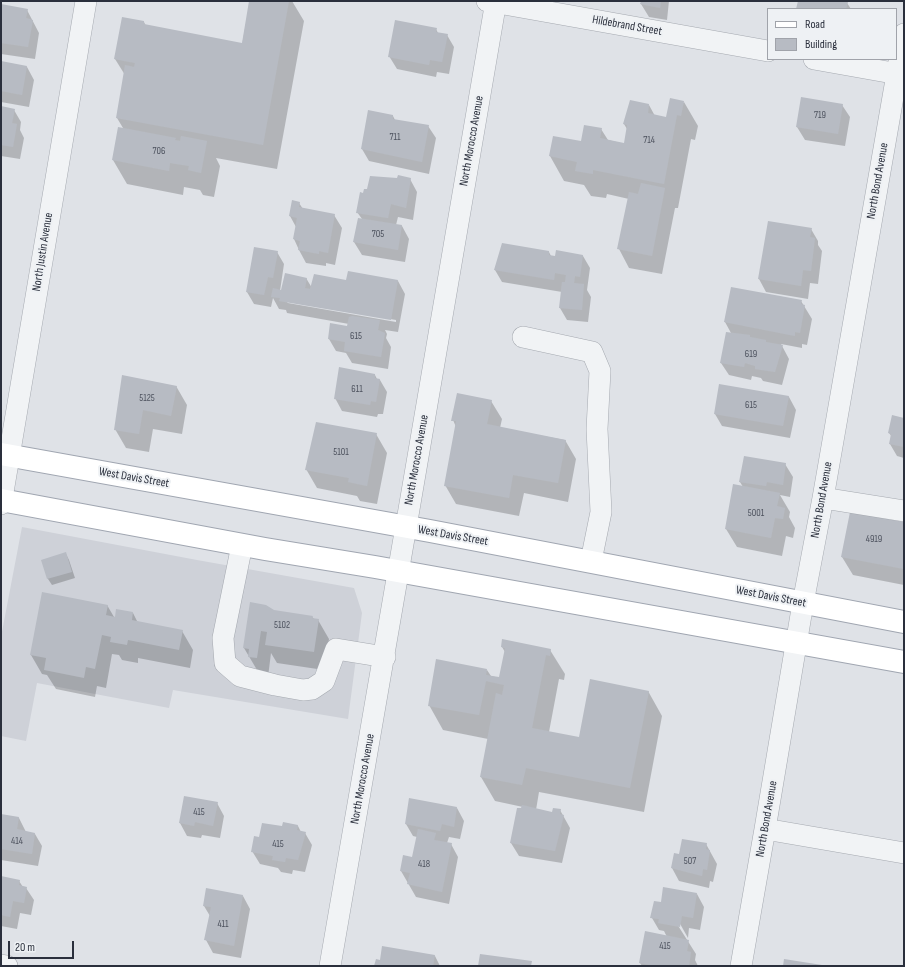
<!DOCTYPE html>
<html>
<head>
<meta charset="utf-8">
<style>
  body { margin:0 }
  #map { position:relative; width:905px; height:967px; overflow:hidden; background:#dfe2e7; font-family:"Sofia Sans Condensed",sans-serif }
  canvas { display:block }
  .frame { position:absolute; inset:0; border:2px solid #2a2f3c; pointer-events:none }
  .legend { position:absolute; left:767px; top:8px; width:130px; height:52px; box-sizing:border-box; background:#eef1f4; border:1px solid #a0a3aa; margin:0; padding:5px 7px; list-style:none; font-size:12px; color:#2a2f3c }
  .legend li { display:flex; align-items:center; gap:8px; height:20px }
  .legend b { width:20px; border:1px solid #a0a3aa }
  .scale { position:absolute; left:8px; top:941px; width:66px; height:18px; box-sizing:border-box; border:2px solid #2a2f3c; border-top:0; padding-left:5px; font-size:12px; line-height:14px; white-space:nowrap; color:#2a2f3c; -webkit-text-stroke:3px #eef1f4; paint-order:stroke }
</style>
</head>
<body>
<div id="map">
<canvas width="905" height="967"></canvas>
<div class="frame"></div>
<ul class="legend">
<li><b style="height:5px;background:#fff"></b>Road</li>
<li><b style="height:11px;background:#b7bbc3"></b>Building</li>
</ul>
<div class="scale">20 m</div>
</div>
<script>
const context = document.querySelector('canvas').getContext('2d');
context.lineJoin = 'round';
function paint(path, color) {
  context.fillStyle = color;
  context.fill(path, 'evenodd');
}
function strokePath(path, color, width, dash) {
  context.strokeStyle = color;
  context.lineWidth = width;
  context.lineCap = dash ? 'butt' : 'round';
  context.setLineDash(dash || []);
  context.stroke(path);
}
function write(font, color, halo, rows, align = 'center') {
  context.font = font + ' "Sofia Sans Condensed",sans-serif';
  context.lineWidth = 4;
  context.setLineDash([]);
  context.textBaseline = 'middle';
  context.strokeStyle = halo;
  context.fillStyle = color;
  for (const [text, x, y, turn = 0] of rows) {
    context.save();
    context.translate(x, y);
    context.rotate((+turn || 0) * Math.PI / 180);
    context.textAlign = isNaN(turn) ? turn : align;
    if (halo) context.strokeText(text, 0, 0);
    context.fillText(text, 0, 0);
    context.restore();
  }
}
paint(new Path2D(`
  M22,527l175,33 157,28 8,25 -14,106 -175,-29 -4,18 -132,-25 -11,58 -25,-5v-99z`), '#ced1d8');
paint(new Path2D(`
  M250,1h42l12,20 -27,148 -61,-11 4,8 -6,31 -11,-2 -3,-5 -16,-3 -1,8 -56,-11 -14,-24 10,-32 -6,-10 8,-43 -10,-16 29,-37 2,4 96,19z
  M642,1h27l-2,19 -18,-3 -8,-13z
  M799,1h43l5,2 4,6h-54z
  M1,5l26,5 12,23 -4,26 -34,-5z
  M436,29l2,4 9,2 7,12 -5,27 -12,-2 -1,5 -39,-8 -8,-13z
  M1,62l26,5 7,13 -5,27 -28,-5z
  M684,102l14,24 -3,14 -4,-1 -13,69h-3l-13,66 -33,-6 -10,-19 10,-50 -22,-5 -1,4 -15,-2 -7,-11 -20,-4 -14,-25 32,-13 19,-14 7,11 17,4 2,-15 -3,-5 25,-19 6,11 12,2z
  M842,105l8,12 -5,29 -40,-6 -8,-13z
  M1,107l13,3 7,12 -1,8 4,8 -4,21 -19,-3z
  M393,116l2,4 33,6 8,12 -7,36 -60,-13 -7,-12z
  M398,179h12l7,13 -4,28 -15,-3 -2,8 6,1 7,13 -4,23 -43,-7 -8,-13 8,-23 -5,-7 7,-18z
  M299,203l4,6 31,6 8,13 -7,37 -9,-2v3l-20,-3 -7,-13 -5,-11 2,-12 -6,-11z
  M811,229l7,12v4l4,6 -4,33 -8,-1 -2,16 -42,-7 -7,-13z
  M277,252l7,12 -4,27 26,-13 6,10 35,-7h51l7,13 -7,38 -13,-2 2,4 -1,4 5,9 -3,22 -36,-6 -6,-10 -10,-2 -7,-12 19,-12 1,-3 -62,-11 -1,-3 -7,-1 -6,-11 -2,9 -17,-3 -7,-12zM286,301l110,19v2l-108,-19z
  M549,252l2,4h32l7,12 -3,22 4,7 -3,25 -21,-2 -7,-12 2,-16 -60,-10 -7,-12z
  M801,301l11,18 -5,26 -5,-1v4l-21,-4 8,15 -7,26 -19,-4 -2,-3 -9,-2 -1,4 -22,-5 -8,-12 10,-30 -6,-11z
  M375,375l2,4 3,1 7,12 -4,22h-5l-1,3 -35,-6 -7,-13z
  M720,385l69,12 7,13 -6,28 -68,-12 -7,-12z
  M176,386l11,19 -5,29 -29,-5 -4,23 -23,-4 -11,-19z
  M491,401l11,18 -2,9 65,12 11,19 -8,43 -44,-9 -5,23 -63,-12 -11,-19 11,-58 -3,-7z
  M904,419v39l-7,-2 -7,-12 2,-7 -3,-4z
  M376,434l11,19 -10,51 -17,-3 -3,-5 -40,-8 -11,-19z
  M785,464l8,13 -3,20 -10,-2 10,17 -1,5 6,11 -2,10 -7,-2 -4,20 -45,-9 -11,-18 17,-42 -3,-5z
  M904,523v62l-51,-10 -11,-18z
  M66,554l3,6 6,18 -23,7 -4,-6 -5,-19z
  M107,605l7,12 19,-4 5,10 44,8 11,19 -3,18 -52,-10v5l-16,-3 -3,-5 -7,-1 -6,34 -9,-2 -2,11 -39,-8 -9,-14 -5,-1 -11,-19z
  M274,611l38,6 2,2 4,1 11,19 -5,31 -47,-7 -6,-10 -3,24 -8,-2 -16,-27z
  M502,647l48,3 15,24 -1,6 -5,-1 -10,53 31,6 68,-47 14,25 -18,96 -105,-20 -3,18 17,3 7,-3 10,18 -8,35 -43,-7 -8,-13 12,-36 -28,-6 -14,-24 7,-38 -45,-9 -14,-25 58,-35 4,6 9,2 5,-26z
  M217,803l7,13 -4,22 -18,-3 -1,3 -14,-2 -7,-13z
  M457,808l7,13 -4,18 -11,-2 -2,6 4,1 7,13 -9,47 -33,-7 -15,-26 12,-13 4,-21 -4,-1 -7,-12z
  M1,815l18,3 7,14 9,2 7,12 -4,20 -37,-6z
  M298,826l3,6 4,1 7,12 -7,27 -12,-2 -1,4 -11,-2 -3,-4 -18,-4 -8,-13 8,-13 23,-10z
  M706,844l11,20 -4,18 -3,-1 -1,7 -30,-7 -7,-13 8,-12z
  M1,877l18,4 4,6 3,1 8,12 -3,15 -11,-2 -3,16 -16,-3z
  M697,894l7,13 -4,23 -11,-2 -1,10 -9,-16 -2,2 19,30 -1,6 3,6h-56l-2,-3 27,-26 -3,-6 -5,-1 -7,-12 10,-15z
  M243,896l7,13 -9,49 -28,-5 -7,-13 4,-24 -6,-10z
  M435,956l5,10h-64z`), '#0003');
paint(new Path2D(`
  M249,1h40l-26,144 -147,-27 9,-53 9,2 1,-4 -21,-4 8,-42 22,4v3l98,19z
  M641,1h20l-1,7 -20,-4z
  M798,1h45l5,1 -2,7h-50z
  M1,4l27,5 -2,9 7,2 -5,27 -27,-4z
  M395,20l42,8 -1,4 12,2 -6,28 -12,-2 -1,5 -41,-8z
  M1,61l26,5 -5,29 -21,-4z
  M801,97l42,7 -5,30 -42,-7z
  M670,98l14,3 -3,15 -4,-1 -13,69 -71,-14v4l-18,-3 2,-9 -28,-6 4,-20 28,5 3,-16 18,3 -2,10 24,5 3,-18 -4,-1 7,-24 19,4 -1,9 18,4z
  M1,106l14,3 -3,14 5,1 -4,23 -12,-2z
  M368,110l25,5v4l36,6 -7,37 -61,-13z
  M118,127l58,11 -1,2 5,1 1,-5 26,5 -6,32 -13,-3 1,-4 -19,-3 -1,8 -57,-11z
  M398,175l13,3 -5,30 -15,-4 -3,14 -32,-5 4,-21 3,1 1,-4h3l3,-13 27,2z
  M641,183l24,5 -13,68 -35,-7 12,-57 9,2z
  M292,200l8,2 -1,5 36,7 -7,39 -9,-2v3l-21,-4 2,-9 -7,-2 4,-21 -8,-2z
  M358,218l44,7 -4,25 -45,-8z
  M768,221l44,7 -2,9 5,1 -4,33 -8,-1 -2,16 -43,-7z
  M502,243l47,8v4l6,1 1,-6 27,5 -3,22 -5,-1 -1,7 10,1 -2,26 -23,-2 3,-26h3l1,-7 -11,-2 -1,7 -60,-10z
  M254,247l24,4 -5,27 -5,-1 -4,18 -18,-3z
  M348,271l50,9 -7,40 -112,-19 1,-3 -9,-1 2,-9 8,2 4,-17 22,5 -2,10 5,1 4,-15 32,6z
  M731,287l71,13 -1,4 4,1 -5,28 -5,-1v4l-71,-14z
  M352,316l28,4 -2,10 7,3 -4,24 -37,-6 1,-9 -17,-3 2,-16 17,3 2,-9z
  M726,332l24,3v2l16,3v2l17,3 -8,27 -20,-3v-3l-10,-3 -1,4 -24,-4z
  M339,367l36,7v4l5,1 -4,23 -5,-1 -1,4 -36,-6z
  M122,375l55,11 -6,30 -28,-6 -4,24 -25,-4z
  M719,384l70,12 -6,30 -69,-12z
  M457,393l35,7 -5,24 79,16 -8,43 -45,-8 -4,23 -65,-12 12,-65h-5z
  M892,415l12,3v29l-15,-3 2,-10 -3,-1z
  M316,422l61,11 -10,53 -19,-4 1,-4 -44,-8z
  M744,456l42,7 -3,22 -16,-3 -1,4 -27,-4z
  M733,484l47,9 -3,13 8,2 -2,11 -8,-1 -4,20 -46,-9z
  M850,512l54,10v47l-63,-12z
  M66,552l6,20 -25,7 -6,-19z
  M42,592l66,13 -2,10 9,2 1,-8 17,3 -1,8 51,10 -4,20 -51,-10 -1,5 -17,-3 1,-5 -9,-2 -7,34 -9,-2 -2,11 -40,-8 2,-12 -16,-3z
  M250,602l16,3 8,5 39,6 -1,2 7,1 -5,33 -49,-7 2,-13 -6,-1 -4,27 -9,-1 1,-8 -6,-1z
  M502,639l49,10 -1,7 -4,-1 -14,73 47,9 11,-58 59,12 -19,97 -104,-20 -4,17 -42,-8 16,-84 6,2 2,-10 -18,-4 -7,34 -51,-9 8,-47 51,10 -1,6 13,2 6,-29 -4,-1z
  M184,796l34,6 -5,24 -18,-4 -1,4 -15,-3z
  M409,798l48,9 -3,20 -12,-3 -2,7 -35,-7z
  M522,805l30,7 1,-4 8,1 -1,5 4,1 -9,36 -45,-8 7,-35h4z
  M1,814l18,3 -2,12 18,4 -3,21 -31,-5z
  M283,822l15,3 -1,5 9,2 -8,28 -12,-2 -1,4 -13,-2 1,-4 -22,-4 3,-16 5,1 3,-14 20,3z
  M418,829l18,4 -2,7 18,3 -10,49 -35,-8 3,-11 -10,-2 3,-16 9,2z
  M682,839l25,4 -1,6 4,1 -3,20 -4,-1 -1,7 -31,-8 3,-15 5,1z
  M1,876l19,4 -1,5 8,2 -3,16 -11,-2 -3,16 -9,-2z
  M663,887l34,6 -4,25 -11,-2 -2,11 -22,-4 1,-4 -9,-1 4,-17 7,1z
  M206,888l37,7 -9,51 -30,-6 7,-33 -8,-1z
  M645,931l44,9 -2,11 4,1 -2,14h-35l-15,-3z
  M382,946l53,9 -2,11h-59l2,-7 4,1z
  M480,954l52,7 -1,5h-53z
  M784,959l38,6v1h-39z`), '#b7bbc3');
const minor = new Path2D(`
  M487,1l281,50
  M814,59l90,16
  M523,337l69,15 8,19 -3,58 4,83 -10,49
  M823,498l81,13
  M1,504l85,-503
  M242,545l-19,93 2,25 15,13 35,9 28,5 9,-1 12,-8 12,-32 49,8
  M765,829l139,24
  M1,965l6,1
  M330,966c57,-321 110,-644 166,-965
  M741,966l24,-137 38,-226 20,-105 81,-464`);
const major = new Path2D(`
  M1,454l429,77 474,91
  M1,500l264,49 110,18 529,95`);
strokePath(minor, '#a5a9b0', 22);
strokePath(major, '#a0a6b1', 24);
strokePath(minor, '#f1f3f5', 21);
strokePath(major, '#fff', 22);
write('10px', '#4d525e', null, [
  ["719",820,115],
  ["711",395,137],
  ["714",649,140],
  ["706",159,151],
  ["705",378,234],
  ["615",356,336],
  ["619",751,354],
  ["611",357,389],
  ["5125",147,398],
  ["615",751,405],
  ["5101",341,452],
  ["5001",756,513],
  ["4919",874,539],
  ["5102",282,625],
  ["415",199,812],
  ["414",17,841],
  ["415",278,844],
  ["507",690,861],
  ["418",424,864],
  ["411",223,924],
  ["415",665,946]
]);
write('12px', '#2a2f3c', '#eef1f4', [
  ["Hildebrand Street",627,26,10],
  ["North Morocco Avenue",472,141,-80],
  ["North Bond Avenue",878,181,-80],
  ["North Justin Avenue",43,252,-81],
  ["North Morocco Avenue",417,460,-80],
  ["West Davis Street",134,478,10],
  ["North Bond Avenue",822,500,-80],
  ["West Davis Street",453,536,10],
  ["West Davis Street",771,597,11],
  ["North Morocco Avenue",363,779,-80],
  ["North Bond Avenue",767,819,-80]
]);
</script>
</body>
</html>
